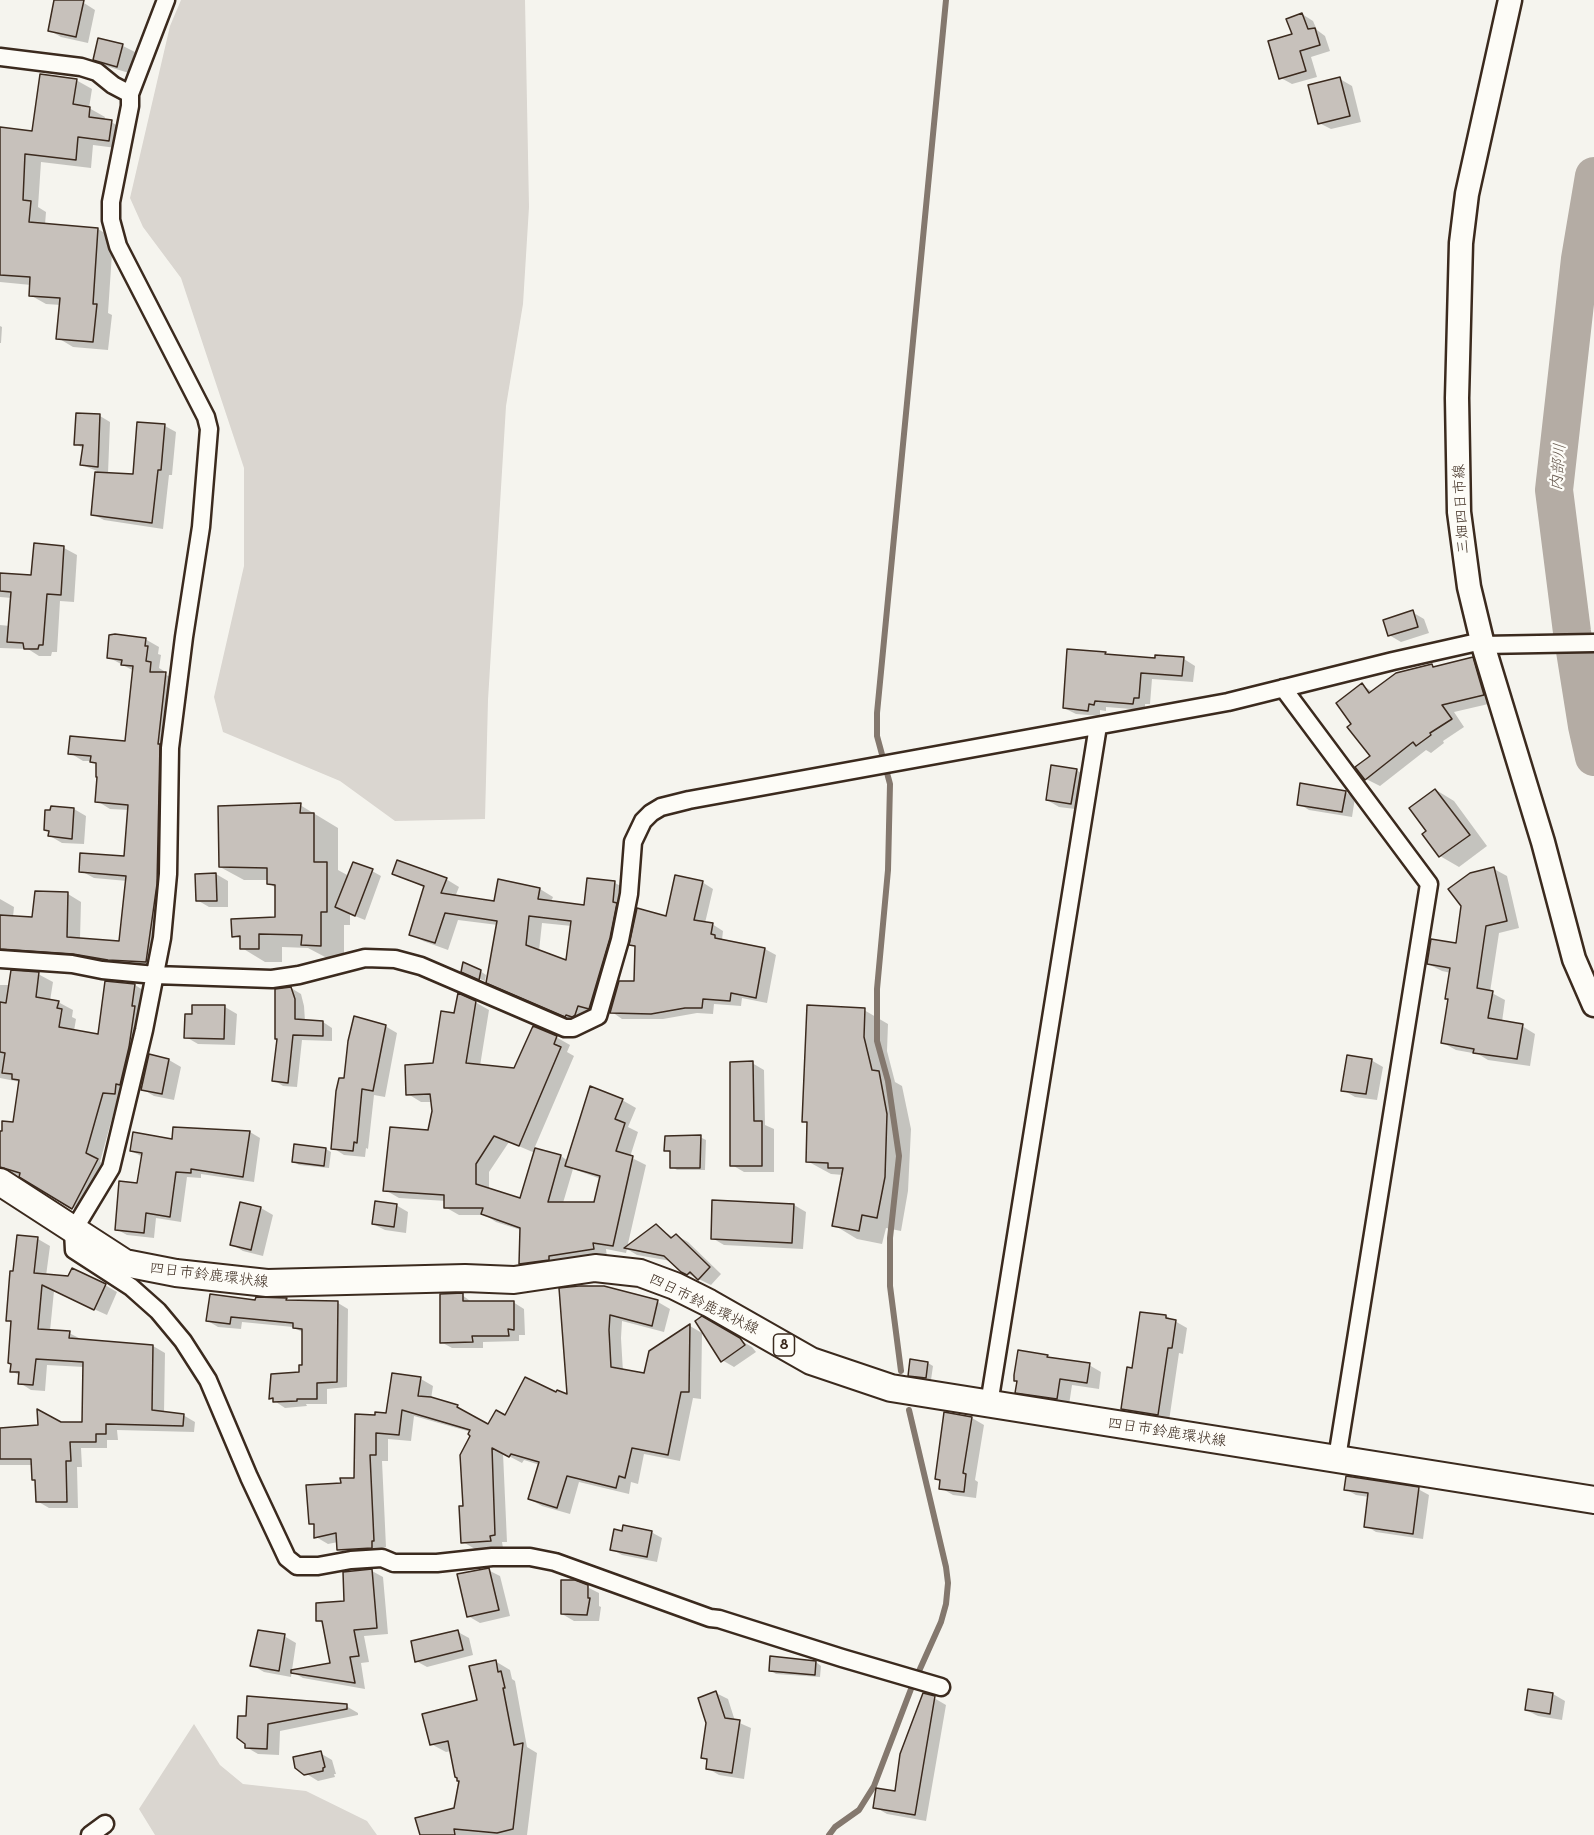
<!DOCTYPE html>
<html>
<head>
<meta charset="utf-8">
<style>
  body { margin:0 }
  canvas { display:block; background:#f5f4ee }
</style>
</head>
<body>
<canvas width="1594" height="1835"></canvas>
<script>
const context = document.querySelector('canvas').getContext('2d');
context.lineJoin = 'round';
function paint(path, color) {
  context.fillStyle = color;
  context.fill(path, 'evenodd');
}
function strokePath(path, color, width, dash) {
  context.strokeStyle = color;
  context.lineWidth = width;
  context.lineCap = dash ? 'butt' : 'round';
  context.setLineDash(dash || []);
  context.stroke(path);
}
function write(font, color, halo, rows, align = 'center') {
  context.font = font + ' Mali,"Klee One",sans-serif';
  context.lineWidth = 4.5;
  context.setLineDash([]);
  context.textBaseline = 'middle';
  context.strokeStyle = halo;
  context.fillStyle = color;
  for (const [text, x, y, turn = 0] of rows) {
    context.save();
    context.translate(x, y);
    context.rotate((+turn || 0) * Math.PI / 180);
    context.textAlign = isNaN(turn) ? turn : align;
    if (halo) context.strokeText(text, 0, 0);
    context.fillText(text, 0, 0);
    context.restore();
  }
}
paint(new Path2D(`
  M181,0h344l4,207 -6,97 -17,102 -18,294 -3,119 -90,2 -55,-40 -117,-49 -9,-35 30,-131v-98l-63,-190 -38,-51 -13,-29 40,-172z
  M194,1724l26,41 23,19 63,7 61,30 10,14h-222l-16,-26z`), '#dad6d0');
paint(new Path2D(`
  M56,0l28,3 11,7 -7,33 -27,-6 -12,-7z
  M1302,14l11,7 4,9 8,6 5,15 -19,6 6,20 -25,7 -11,-6z
  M99,39l24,7 12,6 -6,21 -23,-7 -12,-7z
  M1340,79l12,7 9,36 -30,7 -12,-6z
  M76,80l16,9 -3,19 16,9 -1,4 7,1 16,9 -3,18 -31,-4 -2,23 -50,-6 -3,45 8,5 -1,13 53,4 15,9 -5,75 4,2 -4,35 -35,-3 -15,-9 3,-33 -15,-1 -16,-9 1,-10 -31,-3v-153l34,4z
  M0,326l2,1 -1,16h-1z
  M100,416l10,6 -2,52 27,2 3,-52 27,2 11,6 -4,43h-3l-6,54 -59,-9 -12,-6 5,-43 -15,-6 2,-16 -8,-5z
  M64,548l13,7 -3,47 -14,-1 -3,51h-5l-1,4h-12l-11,-7 -28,-1v-23l10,1 2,-28 -12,-1v-23l32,3z
  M1412,612l12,7 5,14 -28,9 -12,-7z
  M145,639l14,8 -1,7 3,1 -2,13 5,3v3l15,7 -20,288 -140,-14 -14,-8h-5v-48l14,8 -1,10 21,2 34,-25 13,8 -1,37 40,3 7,-61 -33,-3 -13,-7 44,-14 4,-47 -19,-1 -13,-8 1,-37 -5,-3h-10l-13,-8 56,-11 8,-71 -26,-14z
  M1105,654l4,2 47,4 28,-1 11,7 -2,16 -41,-3 -2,25h-5v6l-39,-3v4l-6,-1v6l-24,-2 -12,-6z
  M1472,659l14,8 11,35 -43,10 10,15 -21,14 1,2 -13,10 -5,-3 -46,36 -14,-7 6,-23 -19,-32 9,-39 11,7 59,-27 4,3z
  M1076,770l12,7 -5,33 -24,-3 -12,-7z
  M1436,790l18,11 33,45 -28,21 -19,-11 -16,-22 4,-2z
  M1345,792l10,6 -3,19 -43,-7 -10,-6z
  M300,805l38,23v42l11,6 23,-5 9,5 -16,44 -15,-6v11h-6v33h-17l-19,-10 -26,-1v15h-17l-23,-14v-8l-8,-4 42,-17v-31l-8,-5v-3h-24l-24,-13z
  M74,809l12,7 -2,28 -22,-1 -12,-7v-4l-4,-3z
  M1494,869l13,7 12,52 -20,5 -9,59 15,8 -3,22 20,4 13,8 -5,32 -42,-6 -10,-6 -22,-4 -13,-7 6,-43 2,-27 -9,-2 -14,-7 29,-19z
  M394,873l52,6 13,8 -4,10 40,6 45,-14 13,8 -2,5 34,5 30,-24 13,7 -26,125 -24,8 -77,-34 -3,-64 -40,-5 -10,30 -25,-9 -13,-7 15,-46zM542,923l30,3 -4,36 -29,-11z
  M216,874l12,7v26h-19l-12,-7z
  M702,882l11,7 -8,34 7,1 11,7 -1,9 43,9 11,6 -9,48 -25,-5 -1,8 -27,-2 -1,10 -16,-1 -34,6h-41l-10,-7 23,-30 1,-35 -5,-2 36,-27z
  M480,971l6,4 -1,6 -17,-7z
  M38,974l15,8 -3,19 8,1 15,8 -1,7 4,2 -2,12 26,5 7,-54 28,3 14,9 -20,107 -12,-1 -17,62 11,6 -24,48 -67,-40 -20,-8v-36l3,1 11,-10 6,-41 -20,-4v-93h10z
  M291,988l10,6 3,12 1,15 18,1 9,6v13l-30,-1 -5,47 -14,-1 -9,-6z
  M475,1002l14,8 -9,56 35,4 41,-33 14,8 -3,7 7,4 -40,93 27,7 7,5 54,-61 14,8 -8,19 10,5 -8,25 16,8 -19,83 29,-22 18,12 2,-3 12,7 33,32 -10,11 -29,-14 -11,-10 -34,-6 -10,-6 -1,4 -20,-4 1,8 -73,14 -14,-8 1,-33 -25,-8 -11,-7h-26l-14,-8 1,-6 -47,-3 -14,-8 45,-58 3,-21 -1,-9h-11l-13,-8 26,-30 22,-49zM509,1142l26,11 -14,47 -32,-10v-18zM573,1169l28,10 -6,25 -32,-1z
  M225,1007l12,7 -2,31 -37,-1 -12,-7 7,-22z
  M864,1010l24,14 -1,27 8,31 7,4 9,43 -3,62 -7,40 -15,-3 -4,16 -25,-5 -23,-14 9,-50 -12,-1 -24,-13 1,-37 -4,-3z
  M385,1026l12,7 -12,64 -11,-2 -6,54 -2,-1 -1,9 -21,-2 -11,-7 13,-69z
  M169,1060l12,7 -7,33 -20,-4 -12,-7z
  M1371,1060l12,7 -6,33 -22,-3 -12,-7z
  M752,1063l12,7 1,55 9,4v43h-30l-12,-7z
  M250,1132l10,6 -6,44 -53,-8v4l-14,-1 -6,45 -25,-4 -2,20 -27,-3 -11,-6 22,-44 5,-28 -12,-6 42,-11z
  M700,1137l6,3 -1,30h-28l-5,-3v-13l-6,-4z
  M326,1149l5,3 -2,16 -30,-3 -5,-3z
  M241,1204l20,4 12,7 -10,41 -20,-5 -12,-7z
  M396,1205l12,7 -2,21 -21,-3 -12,-6z
  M794,1205l12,7 -3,37 -79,-4 -12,-7z
  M38,1239l12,7 -4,30 59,9 12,7 -10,23 -53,-24 -4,40 19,2 12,6 72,7 12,7 -1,60 19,2 12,7 -1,10 -77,-2 1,10h-11v8h-26l1,19h-5l1,41h-29l-12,-7v-20l-5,-16h-32v-37l83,-4 1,-57 -37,-2 -2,26 -14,-1 -11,-7v-7l-8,-5v-48l-5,-3 7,-47z
  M604,1287l54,15 12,7 -6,23 -42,-11 -1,17 2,34 23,3 5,-23 39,-26 12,7 -1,66 -8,-1 -13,63 -36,-7 -6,30 -7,-2 -2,12 -50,-12 -9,32 -28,-8 -13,-7 11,-34 -16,-5 -2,3 -19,-10 4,89h-5l1,6 -28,1 -12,-7 9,-107 -1,-3 -57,-16 -3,25 -23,-2v22h-6l4,86 -3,1 1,7 -33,1 -12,-7 -1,-7 -10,2 -12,-7v-11l-5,-3 31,-39 13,-5 21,-63 11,-2 6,-39 28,4 12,7 -2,13 26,8 32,19 68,-32 11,2z
  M462,1295l11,8 40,-1 11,7 1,26h-6v6l-36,1v6h-31l-11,-6z
  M286,1299l5,3 47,1 10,6 -1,78 -20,2v15h-21l1,2 -22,2 -15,-10 31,-24 3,-7v-34l-11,-6 -51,-5 -1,7 -23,-2 -10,-6 49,-20z
  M1166,1316l21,12 -4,26 -4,-1 -10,68 -35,-6 -11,-6 10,-39z
  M702,1318l50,29 4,5 -22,15 -12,-7z
  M1047,1356l6,3 36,6 12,7 -2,17 -27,-4 -3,20 -40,-6 -12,-7z
  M928,1363l5,3 -2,14 -16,-2 -5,-3z
  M972,1418l12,7 -9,55 3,2 -2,16 -23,-3 -12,-7v-7l-5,-3z
  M1345,1489h73l11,6 -6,44 -47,-7 -10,-6 3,-29 -13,-2z
  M651,1532l11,6 -5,24 -35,-7 -11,-6z
  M488,1570l12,6 10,40 -30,7 -12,-7z
  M372,1571l11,6 5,57 -24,2 5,26 -8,1 4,26 -62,-11 -11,-6 40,-8 -8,-40 -6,-4 27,-18z
  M589,1588l10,5v13l2,1 -2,14h-25l-12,-7 27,-8z
  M458,1632l11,6 4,17 -46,12 -11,-6z
  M284,1636l12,7 -5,34 -27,-5 -12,-7z
  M772,1657l44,5 5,4 -1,11 -44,-3 -6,-4z
  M495,1661l15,9 2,9 3,2 12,66 10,6 -10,82h-106l35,-26 5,-27 -10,-31 -5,1 -15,-8 47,-43z
  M716,1693l12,6 7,22 16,7 -7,51 -25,-4 -12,-7 1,-7 -5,-4z
  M1553,1694l12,7 -3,19 -24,-4 -12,-6z
  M934,1698l12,7 -20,116 -39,-7 -12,-7 21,-14z
  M346,1706l12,7v2l-78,16 -1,24 -21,-1 -12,-7 -6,-29z
  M320,1753l12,7 4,14h-2l1,3 -17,4 -13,-8z`), '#0003');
strokePath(new Path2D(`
  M901,1371l-11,-85v-48l9,-82 -11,-75 -11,-40v-52l11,-119 2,-86 -13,-48v-23l69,-713
  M829,1835l6,-8 24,-17 15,-24 37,-97 30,-67 5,-18 2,-21 -2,-16 -37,-157`), '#84786e', 6);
strokePath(new Path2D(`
  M1594,176l-14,83 -26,231 18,142 15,94 7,31`), '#b4aca4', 38);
const building = new Path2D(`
  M54,0h30l-8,37 -28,-6z
  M1302,13l6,16 7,-1 5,17 -20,6 6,20 -27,8 -11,-38 24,-7 -6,-15z
  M98,38l25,6 -6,23 -24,-7z
  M40,74l37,5 -4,25 17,3 -1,10 23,3 -3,21 -31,-4 -2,23 -51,-6 -2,46 8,1 -2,21 69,6 -5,76h4l-4,38 -37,-3 4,-41 -31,-2 1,-19 -30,-2v-148l32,4z
  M1340,77l10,39 -32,8 -10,-39z
  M76,413l24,1 -2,53 -18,-2 3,-20h-9z
  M137,422l28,2 -4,46h-3l-6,53 -61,-8 4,-43 38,2z
  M34,543l30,3 -3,49 -14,-1 -4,51h-4l-1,4h-14l-1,-6 -16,-1 4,-50 -11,-1v-18l31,2z
  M1413,610l5,17 -30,9 -5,-16z
  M115,634l31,4 -1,8h3l-2,15 5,1 -1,10h16l-8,72h2l-3,140 -11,78 -38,-2 -35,-6 -73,-5v-34l32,2 3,-26 33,1 -1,45 52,4 7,-65 -47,-4 1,-19 44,3 4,-51 -33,-3 2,-25h-1v-14l-6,-1 1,-6 -23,-2 2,-18 55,5 8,-75 -12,-1 1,-5 -15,-2 2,-23z
  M1067,649l39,3 -1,2 50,4v-3l29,2 -2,19 -41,-3 -2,25h-5l-1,6 -38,-3 -1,4 -5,-1 -1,7 -25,-3z
  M1473,657l11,38 -42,10 10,14 -22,14 1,2 -15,11 -3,-4 -48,38 -10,-13 15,-11 -23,-29 4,-3 -15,-21 26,-20 7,10 27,-20 36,-9 1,3z
  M1051,765l26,4 -6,35 -25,-4z
  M1300,783l46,8 -4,21 -45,-7z
  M1435,789l35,46 -31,22 -17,-23 4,-3 -17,-23z
  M301,803l-1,10h14v49h13v50h-6v34l-20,-1 1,-10 -43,-1v15h-19v-13l-8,1 -1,-18 44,-2v-32l-8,-1v-16l-48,-1 -1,-61z
  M51,806l23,2 -2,31 -24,-3 1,-5 -5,-1 1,-20h5z
  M397,860l50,18 -6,15 53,8 4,-22 42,9 -2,11 46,6 3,-27 28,3 -2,21 4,1 -7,35 -21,71 -11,-3 -3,9 -3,2 -6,-2 -1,2 -79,-34 11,-62 -52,-8 -10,30 -26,-8 15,-49 -32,-12zM529,916l42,5 -5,39 -40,-15z
  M353,862l20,7 -18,47 -20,-9z
  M1494,867l13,54 -21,5 -9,62 16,3 -5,27 35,6 -6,35 -44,-6 1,-4 -33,-6 7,-44h-3l5,-31 -23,-4 4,-25 25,4 5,-37 -13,-17 22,-16z
  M216,873l1,28h-21l-1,-27z
  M675,875l28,6 -9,39 19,3 -2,11 4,1v3l50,10 -9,50 -25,-5 -1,8 -27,-2 -1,9h-17l-34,6 -41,-1 9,-32h15l1,-35 -6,-1 8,-37 29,8z
  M463,962l18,8 -2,10 -18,-8z
  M11,970l28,2 -3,25 23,4 -2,7 5,1 -3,18 39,7 7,-53 30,3 -3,22h3l-6,41 -9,38 -4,-1 -1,10 -12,-1 -17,60 12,6 -26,50 -53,-32 1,-4 -20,-6v-36h2v-10l11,1 6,-42 -7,-1v-5l-10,-1 3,-20 -5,-1v-50l6,1z
  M291,987l4,12v20l28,2v15l-30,-1 -5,48 -16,-2 5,-42h-2v-50z
  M458,993l18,8 -10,62 48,5 19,-42 24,10 -3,8 7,3 -42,99 -25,-10 -18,28v20l44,14 15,-50 26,7 -13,47h46l6,-26 -35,-10 25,-80 33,13 -8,20 10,4 -9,28 17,5 -20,90 -20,-3 1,6 -45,7v4l-30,4 1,-36 -39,-14 2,-6h-39v-13l-61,-4 7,-64 38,3 4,-19 -2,-17 -24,1 -1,-30 28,-2 8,-52 13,2z
  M192,1005h33l-1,34 -40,-1 1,-24h7z
  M807,1005l58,3 -1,29 8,33 7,1 8,43 -2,63 -8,41 -15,-3 -3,16 -27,-5 11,-58h-15v-5l-22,-1 1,-40h-5z
  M354,1016l32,9 -13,66 -11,-2 -5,54 -3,-1 -1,9 -22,-2 5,-58 3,-13h5l4,-37z
  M149,1054l20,5 -7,35 -21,-4z
  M1347,1055l25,4 -6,35 -25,-3z
  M753,1061l1,60h8v45h-32v-104z
  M173,1127l77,4 -7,46 -52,-8v4l-15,-1 -6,45 -24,-4 -2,20 -29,-3 4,-49 18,2 5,-30 -12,-2 3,-19 39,7z
  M701,1135l-1,33h-30v-17h-6l1,-15z
  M294,1144l32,4 -2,18 -32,-4z
  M712,1200l82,4 -2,39 -81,-4z
  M375,1201l22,3 -3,23 -22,-3z
  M240,1202l21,5 -10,43 -21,-5z
  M656,1224l15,14 5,-4 34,33 -12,13 -8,-8 -3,3 -6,-3 -17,-16 -40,-8z
  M17,1235l21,2 -4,36 34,3 4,-8 34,16 -12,26 -52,-25 -4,44 32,2 -1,7 84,7 -1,65 32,4 -1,12 -77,-2v10h-10v8h-26l1,19h-5l1,41h-31l-1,-22h-3l-1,-21h-31v-31l38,-3 -1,-16 24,13h21l1,-60 -47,-3 -3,26 -15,-1 1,-12h-9l1,-8 -3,-1 3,-42h-5l4,-50h3z
  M579,1286h25l54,14 -6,26 -42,-11 -1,15 2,37 33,6 5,-22 41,-27 -1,68h-8l-13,63 -36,-7 -7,30 -6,-2 -3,12 -49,-12 -10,32 -29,-9 11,-37 -28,-8 -2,3 -17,-9 3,87 -5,1 1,5 -30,2 -2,-37h4l-3,-51 10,-19 -2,-2 2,-4 -68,-20 -3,25 -23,-2v22h-6l4,86h-2v7l-35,2 -1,-17 -22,5v-14h-5l-3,-39 35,-2 -1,-5h14l1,-64 20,1v-3l11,1 6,-40 29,4 -3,19 13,1 27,8 -1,2 31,17 8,-14 9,5 20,-38 31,15 1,-2 10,4 -8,-106z
  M463,1293v8h51v29l-6,-1 1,7h-37l1,6 -33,1v-49z
  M210,1294l45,6 1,-3 31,1 -1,2 52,1 -1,81 -20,1v16h-20v2l-24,1v-4l-4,1 2,-25 28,-2v-7h3v-36l-9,-1v-5l-62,-6 -1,7 -24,-3z
  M1140,1312l26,3v3l10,2 -4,28h-4l-10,67 -37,-6 6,-42 5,1z
  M702,1316l38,22 5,7 -24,17 -26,-41z
  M1018,1350l30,5 -1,2 43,6 -3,20 -27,-4 -3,20 -42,-6 2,-12h-3v-6z
  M910,1359l18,3 -2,16 -18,-2z
  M944,1412l28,5 -9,56 3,1 -2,18 -25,-3 1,-9 -5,-1z
  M1346,1476l73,11 -6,47 -49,-7 4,-34 -24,-3z
  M623,1525l29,6 -5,26 -37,-7 4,-21 8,2z
  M489,1568l10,42 -32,7 -10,-43z
  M372,1569l5,59 -23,2 5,26 -9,1 5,26 -64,-10v-3l39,-7 -8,-42h-6v-18l28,-2 -1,-29z
  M561,1580h14l13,5v13h2l-3,17 -26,-1z
  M258,1630l27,4 -6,37 -29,-5z
  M458,1630l5,20 -48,12 -4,-21z
  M770,1656l46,5 -1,14 -46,-4z
  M496,1660l2,12 3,-1 4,17h-2l11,57 9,-2 -10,86 -16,4 -43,-4 1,6h-35l-5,-17 39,-10 5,-27h-2v-3l-2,-1 -7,-36 -18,4 -8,-31 55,-14 -8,-34z
  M1528,1689l25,4 -3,21 -25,-4z
  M716,1691l9,27 15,2 -8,53 -26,-4 1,-10 -6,-1 5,-35 -8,-25z
  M923,1693l12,3 -20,119 -42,-7 3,-20 19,3 5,-37z
  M247,1696l100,8v5l-79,15 -1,25 -22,-1v-4l-8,-6 1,-22h8z
  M321,1751l4,16 -2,1v3l-19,4 -9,-7 -2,-11z`);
paint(building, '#c7c1bb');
strokePath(building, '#3b2a1e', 1.5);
const minor = new Path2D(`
  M166,0l-36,94v12l-19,96v18l7,26 88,171 3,12 -8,98 -17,110 -14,111 -2,126 -6,64 -18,92 -33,138 -38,63 1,19 57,37 27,24 25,30 25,39 41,97 38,81 10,8h21l33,-6 31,-2 12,5h43l55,-6h38l25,5 155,56 9,1 123,39 99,29
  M0,57l81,10 16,5 16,13 17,9
  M1483,645l111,-2
  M1283,688l146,196 -92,574
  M0,959l72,5 30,6 53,5 117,4 27,-4 66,-17 30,1 26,7 144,62h8l25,-12 22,-76 9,-46 4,-52 10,-21 8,-8 10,-6 28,-7 539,-98 165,-41 89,-20
  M989,1404l109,-678
  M90,1835l15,-11`);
const secondary = new Path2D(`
  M1510,0l-43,194 -6,49 -4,155 2,114 10,75 14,58 60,197 31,117 20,46`);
const primary = new Path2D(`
  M0,1182l125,81 51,10 91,10 198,-5 49,2 81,-12 45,5 35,13 34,17 102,58 80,27 703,112`);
strokePath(minor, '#3b2a1e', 21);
strokePath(secondary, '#3b2a1e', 27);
strokePath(primary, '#3b2a1e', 30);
strokePath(minor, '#fdfcf7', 16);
strokePath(secondary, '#fdfcf7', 22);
strokePath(primary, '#fdfcf7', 26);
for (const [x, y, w] of [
  [784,1345,21]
]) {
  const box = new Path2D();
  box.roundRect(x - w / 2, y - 11, w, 22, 4.5);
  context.fillStyle = '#fdfcf7';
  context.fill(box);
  strokePath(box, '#3b2a1e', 1.5);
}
write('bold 14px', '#3b2a1e', null, [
  ["8",784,1345]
]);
write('15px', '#3b2a1e', '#fdfcf7', [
  ["三畑四日市線",1461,509,-93],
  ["四日市鈴鹿環状線",209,1275,7],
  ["四日市鈴鹿環状線",704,1304,26],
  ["四日市鈴鹿環状線",1167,1432,9]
]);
write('italic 16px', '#65584d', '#fdfcf7', [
  ["内部川",1558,467,-85]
]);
</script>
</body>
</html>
